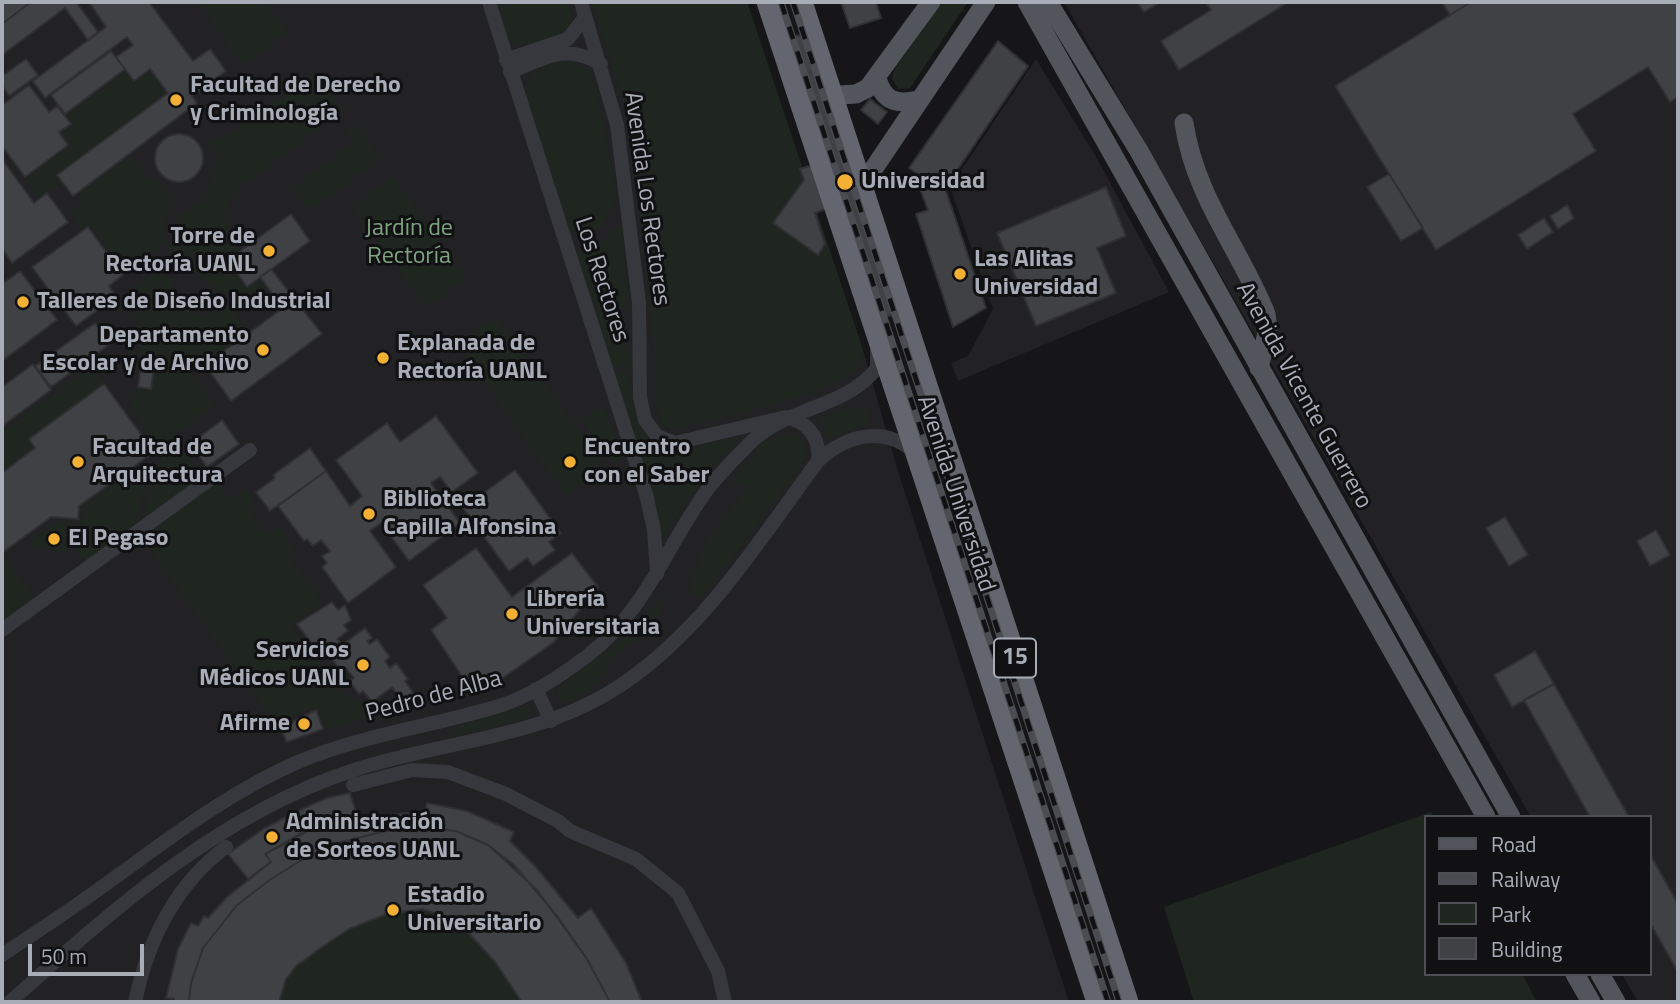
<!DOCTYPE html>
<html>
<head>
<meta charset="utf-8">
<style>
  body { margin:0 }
  #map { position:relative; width:1680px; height:1004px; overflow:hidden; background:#161618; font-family:"Titillium Web",sans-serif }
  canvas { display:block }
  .frame { position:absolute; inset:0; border:4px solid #a8adb8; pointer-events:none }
  .legend { position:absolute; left:1424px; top:815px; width:228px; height:161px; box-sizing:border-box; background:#111113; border:2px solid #4d4f55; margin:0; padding:9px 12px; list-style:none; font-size:21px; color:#a8adb8 }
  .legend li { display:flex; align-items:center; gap:14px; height:35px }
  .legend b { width:35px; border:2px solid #4d4f55 }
  .scale { position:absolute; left:28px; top:944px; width:116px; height:32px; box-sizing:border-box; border:4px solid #a8adb8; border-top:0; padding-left:9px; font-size:21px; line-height:24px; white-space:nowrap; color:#a8adb8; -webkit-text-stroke:5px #111113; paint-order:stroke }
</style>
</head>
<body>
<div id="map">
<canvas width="1680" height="1004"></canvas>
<div class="frame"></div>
<ul class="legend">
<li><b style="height:9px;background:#53555c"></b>Road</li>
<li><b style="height:9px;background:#4a4c52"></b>Railway</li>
<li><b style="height:19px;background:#1e261f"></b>Park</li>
<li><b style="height:19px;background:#404145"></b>Building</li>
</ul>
<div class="scale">50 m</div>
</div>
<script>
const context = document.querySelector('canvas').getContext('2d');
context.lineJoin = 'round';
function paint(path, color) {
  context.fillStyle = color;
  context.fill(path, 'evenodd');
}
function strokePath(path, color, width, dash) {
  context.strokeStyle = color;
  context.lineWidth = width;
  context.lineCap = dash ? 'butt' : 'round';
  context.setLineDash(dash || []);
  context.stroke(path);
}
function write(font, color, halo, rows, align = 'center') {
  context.font = font + ' "Titillium Web",sans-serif';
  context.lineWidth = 6;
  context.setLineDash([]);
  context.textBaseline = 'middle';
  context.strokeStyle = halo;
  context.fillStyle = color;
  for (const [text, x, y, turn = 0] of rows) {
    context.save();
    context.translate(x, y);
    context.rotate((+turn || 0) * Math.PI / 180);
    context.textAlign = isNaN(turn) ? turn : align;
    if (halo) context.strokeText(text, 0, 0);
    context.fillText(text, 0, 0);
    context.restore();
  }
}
paint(new Path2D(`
  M2,2h745l116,348 35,121 171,531h-1067z
  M1064,2h614v1000h-40l-16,-28h28v-157h-119z
  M1036,59l59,96 74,137 -211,89 -7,-18 17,-7 25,-47 -43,-122z`), '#222225');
paint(new Path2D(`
  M199,2h66l23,31 -46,33z
  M494,2h75l4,20c-14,20 -46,30 -68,15z
  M591,2h156l116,348c-1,5 -2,11 -5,15 -19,29 -149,55 -186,64l-9,-1 -6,-18 -7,-116 -24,-183z
  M942,2h26l-58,86 -12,1 -6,-10 2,-9z
  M572,60l16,11 8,14 21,112c-12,19 -23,54 -49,34l-42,-133c-1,-28 22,-37 46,-38z
  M126,72l8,11 15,-11 16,21 -110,82 5,7 -21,16 -14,-19 45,-33 -9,-13 12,-10 -6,-8z
  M315,72l29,38 -100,73c-24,19 -23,43 -5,67l-14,10 21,29 13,-9 5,8 -14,10 -30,-7 -52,-36 8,-34 29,-24 11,-23 1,-19 -8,-17 18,-1z
  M356,124l19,27 1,11 -67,48 -17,-22 62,-45 -8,-12z
  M130,156l21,23 14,8 3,7 -1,23 -8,33 -10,3 -1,17 -7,3 -7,-6 -9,7 -36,-51 -8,5 -11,-16 15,-11 -6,-8z
  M393,177l73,102 -40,29 -74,-102z
  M619,224l3,1 6,73 -10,16v24l15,18v14l-9,-4 -13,2 -37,-114 30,-14z
  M157,272l16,7 -8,21 43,18 8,-19 12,5 20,27 -58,42 24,32 -42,31 31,43 -62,46 22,-72 -32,-44 4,-21 16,2 5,-23 -17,-3 6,-33 -23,-33z
  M496,316l109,151 -39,28 -109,-151z
  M91,367l13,17 -75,55 6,9 -33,24v-40z
  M623,371c13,10 9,46 23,65 26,36 64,-1 95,1l-34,35 -44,64 -15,-60 -35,-103z
  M604,404l17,53 -8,6 -32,-43z
  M855,406l13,4 -1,14 -40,15 -3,-12 -7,-9z
  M790,434c18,4 18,19 10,33l-99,131 -12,-9 17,-47 41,-54 -16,-7 32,-38z
  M152,458l-18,70 -41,30 -12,1 -5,-6 7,-45z
  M216,481l14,19 17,-11 5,7 -4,14 18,25 12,-9 18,24 -8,6 34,46 -31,24 49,67 38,20 -52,18 -9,-24 -27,10 -13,9 -137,-191z
  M57,522l14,1 -5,30 -34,-8 -2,-3z
  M3,554l33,45 -34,25v-69z
  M662,595l2,4 -8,25 -48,37v11l-37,31 -11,-3 -3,-7 3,-6 70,-55z
  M523,705l7,7 -4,7 -79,20 10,-12z
  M1431,812l2,5h-7v157h96l15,28h-343l-30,-95z
  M488,845l49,45 73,112h-421l2,-19z`), '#1e261f');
const building = new Path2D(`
  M2,2h29l-29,22z
  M31,2h45l22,30 -10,8 -23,-32 -63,47v-31z
  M149,2l44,59 17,-12 16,22 -34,25 5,7 -124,93 -16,-21 111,-82 -18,-24 -16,12 -18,-24 17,-12 -6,-8 -82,61 -12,-17 73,-54 -17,-25z
  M841,2h35l5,16 -31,10z
  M1137,2h24l-17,10z
  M1206,2h80l1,1 -108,67 -18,-29 50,-31z
  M1446,2h25l-21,13 -7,-11z
  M1471,2h207v95l-8,5 -22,-35 -75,47 23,37 -160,99 -101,-164z
  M818,29l92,280 -41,14 -38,-116 -16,6 10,31 -7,11 -45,-32 31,-43 -4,-11 18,-6 -40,-121z
  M998,41l30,25 -83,122 41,120 -33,19 -37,-113 12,-4 -11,-29 1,-7 -9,-6z
  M111,51l14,18 -60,45 -14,-19z
  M26,59l12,16 -29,21 -7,-11v-9z
  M29,85l20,27 8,-6 14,18 -12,8 9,13 -43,32 -23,-31v-41z
  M870,99l17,13 -9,12 -17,-14z
  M155 158a24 24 0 1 1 48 0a24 24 0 1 1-48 0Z
  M2,159l32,44 13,-10 21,29 -56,41 -10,-14z
  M1389,174l34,54 -22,13 -34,-54z
  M1106,187l20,49 -29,12 19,45 -80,33 -39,-93z
  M1567,205l7,13 -16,11 -8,-13z
  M291,214l19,27 -63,46 -19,-27z
  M1544,218l9,14 -26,17 -9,-14z
  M88,227l35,48 -14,11 7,10 -40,30 -44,-59z
  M271,269l51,65 -91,67 -26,-36 78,-57 -23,-31z
  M20,271l37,49 -55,41v-77z
  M95,323l15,21 -59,43 -16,-21z
  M33,364l18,26 -49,36v-39z
  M141,365l13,2 -3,22 -13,-2z
  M104,384l50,68 -75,54 -1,13 -27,-2 -49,36v-80l33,-25 -6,-9z
  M436,416l42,57 -26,19 -12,-15 -9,6 29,40 -51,38 -28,-38 -11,8 26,36 -48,36 -26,-36 5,-4 -5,-7 8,-5 -9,-11 -8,6 -6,-7 -3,2 -26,-35 48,-35 24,35 12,-10 -26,-36 51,-37 13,19z
  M222,420l17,24 -32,23 -17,-23z
  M310,448l16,23 -56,40 -14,-19 19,-14 -2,-3z
  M515,470l46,63 -12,9 6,8 -22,16 -6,-8 -18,13 -46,-63z
  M1505,517l23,38 -19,11 -23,-38z
  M1656,530l14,25 -20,11 -13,-25z
  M476,548l36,49 60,-44 26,34 -45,56 -59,41 -6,-9 -18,13 -39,-58 16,-12 -24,-33z
  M332,602l6,8 7,-5 6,15 -7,5 4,6 -11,8 3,3 -19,14 -24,-32z
  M365,628l7,10 -5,3 3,3 7,-5 13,18 -5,4 5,7 6,-5 12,16 -3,2 9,13 -11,8 -11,-15 -20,15 -9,-11 -4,3 -10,-13 5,-3 -8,-10 -5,3 -12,-16z
  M1535,651l19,33 -42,23 -18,-32z
  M1554,684l75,133h-39l-66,-117z
  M316,710l7,19 -36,13 -7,-14z
  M350,793l9,29 -24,9 -7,-11 -30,15 -33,19 6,8 -23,17 -20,-25 35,-25 39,-20 25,-11z
  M427,803l40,8 47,21 -4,9 26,26 42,51 13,-10 35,55 16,39h-32l-23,-43 -50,-69 -49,-45 -32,-14 -36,-3 -30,2 -49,12 -36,16 -34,21 -34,26 -34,43 -12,35 -2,19h-15v-3l-8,-1 12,-49 13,-26 7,3 6,-10 4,2 19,-21 44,-35 -6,-8 63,-34 7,11 46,-15 44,-5z
  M420,828l36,3 32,14 26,20 43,51 30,43 23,43h-88l-26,-39 -30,-33 -12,-10 -31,-11 -36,5 -38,15 -27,18 -26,19 -10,13 -7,23h-90l2,-19 12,-35 34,-43 34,-26 34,-21 36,-16 49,-12z
  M1650,854l28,50v68l-28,-49z`);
paint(building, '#404145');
strokePath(building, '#303034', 2);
strokePath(new Path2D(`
  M489,2l157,492 8,36 3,44
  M581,2l36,123 22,178 1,94 5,23 12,16 18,7 111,-26c23,6 34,20 32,44
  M506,60l62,-21 17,-22
  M510,72c36,-14 54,-29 91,-8
  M2,630l248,-180
  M536,689l15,32
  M353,785l59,-15 36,2 58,22 52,27 12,10 66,28 42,34 40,78 7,31
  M2,955c36,-24 73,-48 108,-74 60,-43 119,-89 188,-119 66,-28 137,-36 204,-57 30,-10 60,-30 85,-49 58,-44 79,-109 120,-166 13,-17 29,-33 44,-48 36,-35 95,-34 126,-74v-17
  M10,1002c102,-92 211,-189 344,-232 91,-30 189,-31 270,-87 82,-56 136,-144 194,-222 28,-26 66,-36 96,-9
  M135,1002c13,-62 40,-117 91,-155`), '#37383d', 14);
strokePath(new Path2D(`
  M1027,2l459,815
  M1048,2l91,149 372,666
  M877,78c6,23 19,27 41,22
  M840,95l16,-1 12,-6 63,-86
  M1184,123c11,74 55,124 82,191l2,15 -9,39
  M868,177l118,-175
  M1575,974l16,28
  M1600,974l16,28`), '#53555c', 19);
strokePath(new Path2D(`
  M767,2l330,1000
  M802,2l326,1000`), '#63666e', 21);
const rail = new Path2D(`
  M781,2l327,1000
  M793,2l326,1000`);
strokePath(rail, '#4a4c52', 7);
strokePath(rail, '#111113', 4.5, [13]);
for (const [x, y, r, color] of [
  [176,100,7,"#f2b134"],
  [845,182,9,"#f2b134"],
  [269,251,7,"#f2b134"],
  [960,274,7,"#f2b134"],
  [23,302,7,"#f2b134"],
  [263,350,7,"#f2b134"],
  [383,358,7,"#f2b134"],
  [78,462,7,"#f2b134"],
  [570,462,7,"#f2b134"],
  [369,514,7,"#f2b134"],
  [54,539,7,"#f2b134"],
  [512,614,7,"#f2b134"],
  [363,665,7,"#f2b134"],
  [304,724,7,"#f2b134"],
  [272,837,7,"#f2b134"],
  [393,910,7,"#f2b134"]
]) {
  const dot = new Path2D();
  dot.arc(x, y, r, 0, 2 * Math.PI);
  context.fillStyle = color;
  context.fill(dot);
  strokePath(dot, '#111113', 2.5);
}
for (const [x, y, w] of [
  [1015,658,42]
]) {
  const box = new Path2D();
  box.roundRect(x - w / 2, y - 19.5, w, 39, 5);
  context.fillStyle = '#111113';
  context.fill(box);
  strokePath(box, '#a8adb8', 2);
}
write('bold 23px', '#a8adb8', null, [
  ["15",1015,658]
]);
write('bold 24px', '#a8adb8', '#111113', [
  ["Facultad de Derecho",190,86],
  ["y Criminología",190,114],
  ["Universidad",861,182],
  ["Torre de",255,237,"right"],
  ["Rectoría UANL",255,265,"right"],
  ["Las Alitas",974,260],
  ["Universidad",974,288],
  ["Talleres de Diseño Industrial",37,302],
  ["Departamento",249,336,"right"],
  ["Escolar y de Archivo",249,364,"right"],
  ["Explanada de",397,344],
  ["Rectoría UANL",397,372],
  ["Facultad de",92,448],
  ["Arquitectura",92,476],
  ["Encuentro",584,448],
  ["con el Saber",584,476],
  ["Biblioteca",383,500],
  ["Capilla Alfonsina",383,528],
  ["El Pegaso",68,539],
  ["Librería",526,600],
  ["Universitaria",526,628],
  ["Servicios",349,651,"right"],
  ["Médicos UANL",349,679,"right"],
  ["Afirme",290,724,"right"],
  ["Administración",286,823],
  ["de Sorteos UANL",286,851],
  ["Estadio",407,896],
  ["Universitario",407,924]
], 'left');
write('24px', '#a8adb8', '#111113', [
  ["Avenida Los Rectores",646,199,82],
  ["Los Rectores",601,280,72],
  ["Avenida Vicente Guerrero",1303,396,61],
  ["Avenida Universidad",955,494,72],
  ["Pedro de Alba",434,697,-15]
]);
write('24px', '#7fa381', '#111113', [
  ["Jardín de",409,229],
  ["Rectoría",409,257]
]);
</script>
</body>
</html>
